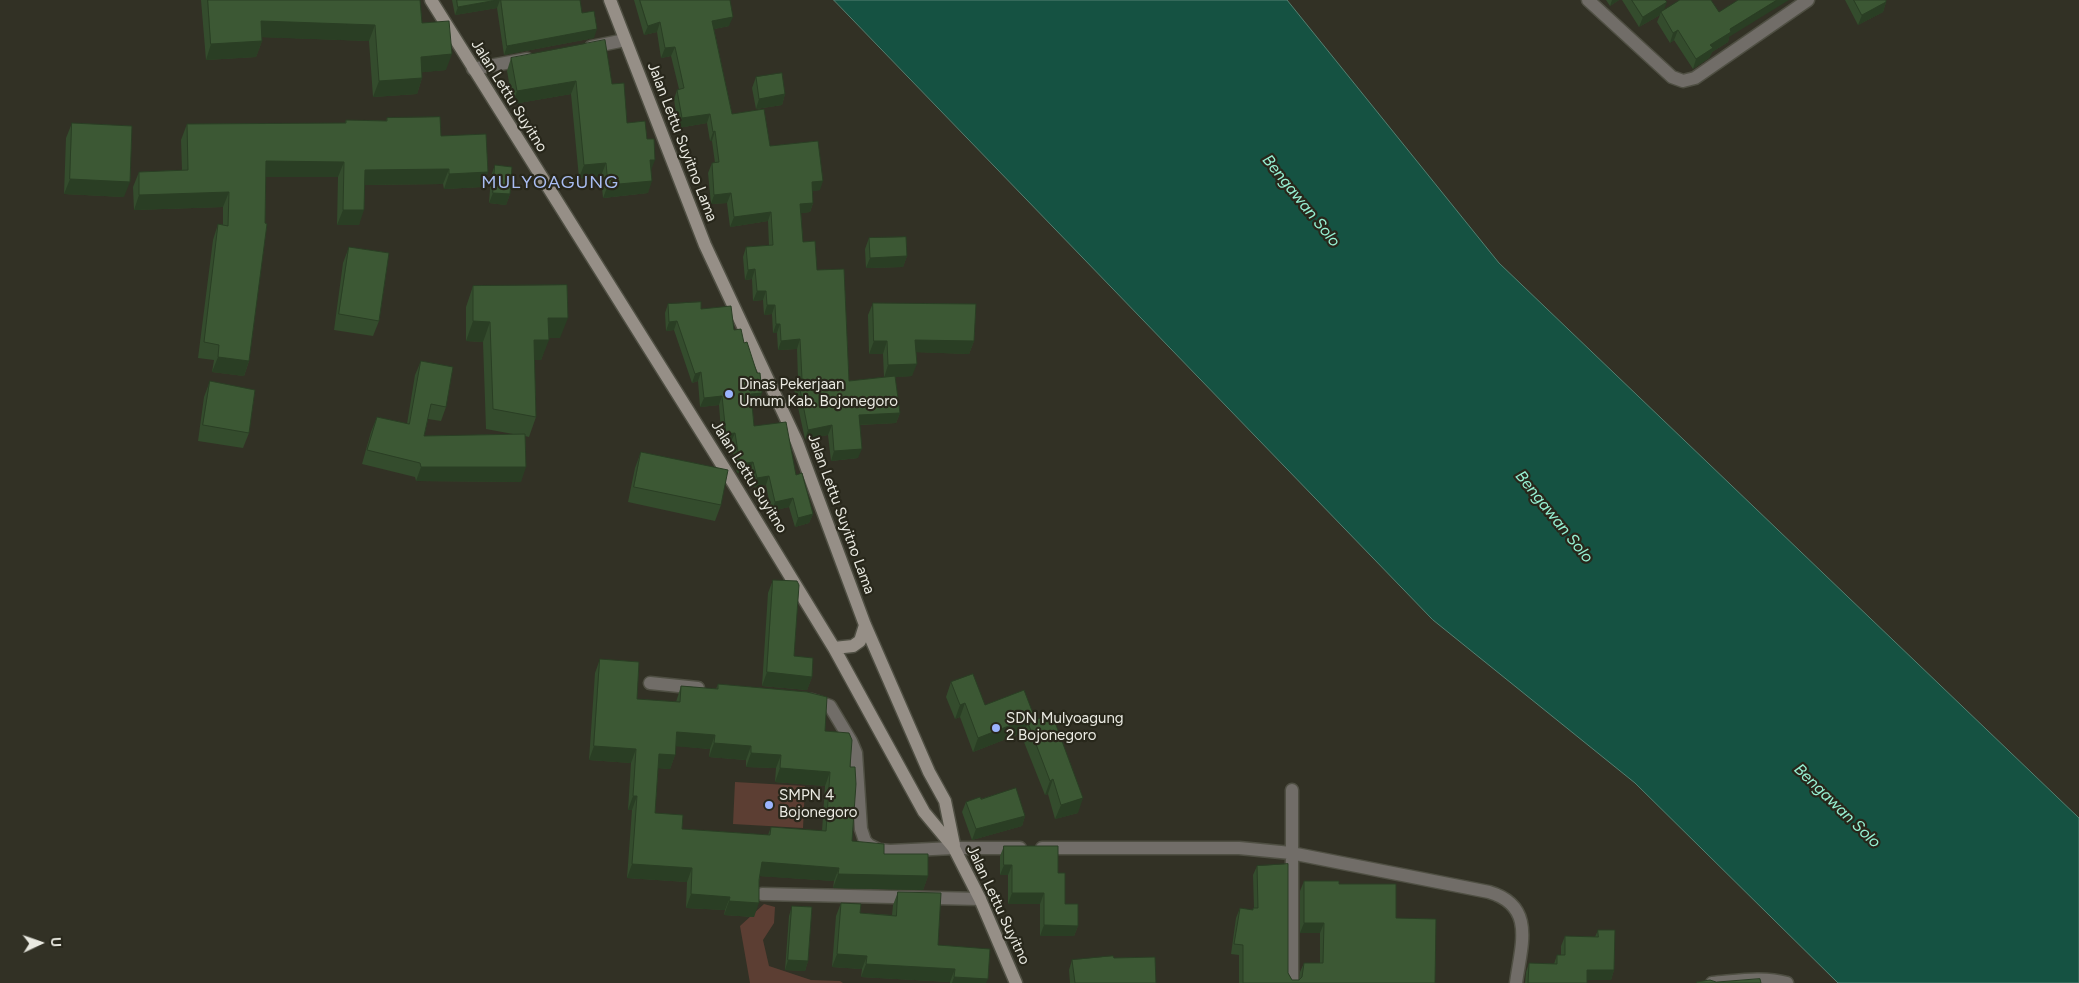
<!DOCTYPE html>
<html>
<head>
<meta charset="utf-8">
<style>
  body { margin:0 }
  #map { position:relative; width:2079px; height:983px; overflow:hidden; background:#323125; font-family:Figtree,sans-serif }
  canvas { display:block }
  .north { position:absolute; left:15px; top:918px; width:50px; height:50px; -webkit-text-stroke:4px #28271b; paint-order:stroke; rotate:87deg; font-size:14px; font-weight:700; line-height:20px; text-align:center; color:#eaeae2 }
  .north::after { content:''; display:block; margin:auto; width:18px; height:22px; background:#eaeae2; clip-path:polygon(50% 0,100% 100%,50% 72%,0 100%) }
</style>
</head>
<body>
<div id="map">
<canvas width="2079" height="983"></canvas>
<div class="north">U</div>
</div>
<script>
const context = document.querySelector('canvas').getContext('2d');
context.lineJoin = 'round';
function paint(path, color) {
  context.fillStyle = color;
  context.fill(path, 'evenodd');
}
function strokePath(path, color, width, dash) {
  context.strokeStyle = color;
  context.lineWidth = width;
  context.lineCap = dash ? 'butt' : 'round';
  context.setLineDash(dash || []);
  context.stroke(path);
}
function write(font, color, halo, rows, align = 'center') {
  context.font = font + ' Figtree,sans-serif';
  context.lineWidth = 4.5;
  context.setLineDash([]);
  context.textBaseline = 'middle';
  context.strokeStyle = halo;
  context.fillStyle = color;
  for (const [text, x, y, turn = 0] of rows) {
    context.save();
    context.translate(x, y);
    context.rotate((+turn || 0) * Math.PI / 180);
    context.textAlign = isNaN(turn) ? turn : align;
    if (halo) context.strokeText(text, 0, 0);
    context.fillText(text, 0, 0);
    context.restore();
  }
}
paint(new Path2D(`
  M735,782l70,4 -2,42 -70,-4z
  M764,904l11,3 -1,16 -11,17 6,26 42,14 29,1 3,2h-93l-10,-57z`), '#5c3e33');
const water = new Path2D(`
  M834,0h453l212,263 580,555v165h-241l-203,-200 -202,-163z`);
paint(water, '#155242');
strokePath(water, '#558072', 1);
const minor = new Path2D(`
  M1588,0l84,77 11,4 12,-3 113,-78
  M591,47l34,-7
  M473,69l54,-10
  M650,683l48,5
  M812,700l18,6 21,35 5,12 5,76 4,12 4,4 10,5 11,1 64,-3h66
  M1042,848h197l52,5 198,39c47,14 32,53 27,91
  M762,894l218,5
  M1292,983v-193
  M1712,983c25,-2 51,-7 75,0`);
const secondary = new Path2D(`
  M431,0l298,476 105,172 90,164 30,36 26,51 36,84
  M610,0l95,245 92,197 68,183 64,147 16,29 9,44
  M834,648l19,-2 7,-5 5,-16`);
strokePath(minor, '#4f4f43', 15);
strokePath(secondary, '#4f4f43', 15);
strokePath(minor, '#716d68', 12);
strokePath(secondary, '#968f87', 12);
paint(new Path2D(`
  M201,0h219l2,23 24,47 -24,2v6l-5,16 -44,3 -4,-56 -107,-4v4l-6,16 -50,3z
  M452,0h128l2,13 12,25 -90,17 -7,-47 -42,7z
  M634,0h60l35,26 -15,3 18,85 88,76 -8,1 1,12 -3,9 -9,1 2,29 14,28 32,111 35,-4 -1,-23h-14l-1,-39 5,-12 101,38 -5,13 -53,-2 -4,24 -17,1 5,36 -4,10 -36,2 -2,33 -27,3 -3,-26 -23,4 -11,-50 4,-10 -1,-30 -19,1 -1,-17h-4l-1,-19 -8,1 -1,-15 -10,1 -1,-22 -7,1 -2,-23 3,-10 23,-1 -1,-25 -38,6 -3,-24 -16,1 -3,-31 4,-10h3l-3,-22h-2l-3,-18 -29,5 -4,-29 3,-9 2,-1 -8,-33 -10,2 -4,-26 -13,3z
  M1606,0h13l-9,6z
  M1622,0h43l-1,10 65,27 -1,5 -16,10 -3,6 -16,11 -19,-29 -4,3 -13,-21 3,-7 -21,12z
  M1845,0h41v2l-3,10 -25,13z
  M511,58l101,26 15,39 20,16 4,31 -3,23 -45,5 -2,-22 -22,2 -8,-84 -58,10 -6,-33z
  M756,77l29,17 -3,11 -26,4 -4,-21z
  M387,118l54,18 47,36 -6,15 -38,2 -1,-5 -78,1 -6,40h-22l1,-48h-72l-17,184 -5,15 -32,-4 2,-12 -16,-2 15,-118 5,-16 5,1v-18l-89,3 -1,-23 6,-15 43,-2 -1,-30 6,-16 158,-1 1,-3 40,1z
  M72,123l52,74 -60,-3 2,-56z
  M495,165l15,29 -4,11 -17,-2 2,-27z
  M869,238l38,18 -4,11 -37,1 -1,-19z
  M349,247l30,74 -6,15 -39,-6 9,-67z
  M473,286l87,52h-11l-8,22h-7l2,57 -7,20 -4,-1 -4,46 -105,-1 -1,-4 -53,-13 9,-32 6,-15 30,7 8,-49 6,-14 25,46 -5,14 -13,-2 -4,17 89,-2 -27,-5 -3,-87 -17,-1v-34z
  M668,304l33,5 33,21 10,13 15,59h-7l2,24 42,49 17,39 -4,9 -14,4 -6,-20 -18,4 -5,-26 -12,2 -4,-16 -13,2 -6,-31 -9,1 -3,-38 -19,2 -2,-26 -6,2 -18,-53 -8,1 -1,-18z
  M210,381l39,52 -6,15 -45,-7 6,-44z
  M641,452l80,53 -6,16 -87,-19 7,-34z
  M773,580l21,76 18,21 -5,13 -45,-4 6,-93z
  M600,659l37,40 39,3 5,-16 35,3 2,-5 107,47 25,36 2,74 32,13 44,22 -5,14 -90,-2 1,-7 -74,-5 -6,41 -30,-2 1,-5 -39,-2 1,-26 -60,-4 5,-68h-4l3,-47 -42,-3 6,-87zM676,746l34,3 -1,8 37,3v7l30,1 -1,14 50,4 -3,45 -51,-4 -3,8 -86,-6 -27,-16 3,-45 12,1 5,-14z
  M951,682l34,23 47,16 46,92 -23,6 -7,-25 -3,1 -23,-58 2,-5 -51,20 -13,-35 -5,2 -9,-22z
  M981,799l44,17 -3,10 -50,14 -10,-28 4,-10z
  M1004,846l54,27 7,31 13,22 -4,10h-34v-32h-32v-29h-8v-19z
  M1257,866l31,107 4,7h7l1,-8 4,-9h16v-30h-20v-42l4,-10 35,3 57,34 39,65h-196v-28l-8,-1 5,-36 4,-10 12,2 2,-2 -1,-33z
  M898,892l40,53 48,38h-36v-1l-89,-5 1,-8 -30,-2 4,-51 5,-13 19,10 32,2 1,-10z
  M792,906l16,55 -3,10 -20,-1 4,-54z
  M1598,930l16,40 -3,10h-24v3h-62l1,-11 3,-9 25,1 3,-9h4v-9l4,-10 30,1z
  M1114,958l42,25h-86l-1,-13 3,-10z`), '#344c2d');
paint(new Path2D(`
  M497,0h3l-3,8 -42,7 3,-8z
  M1612,0h7l-9,6z
  M1777,0h12l-60,37 -1,5 -16,10 -3,6 -16,11 3,-10 14,-14 20,-16z
  M1667,2l-4,11 -2,-1 -1,3 -21,12 4,-10z
  M1886,2l-3,10 -25,13 4,-10z
  M733,17l-4,9 -20,4 3,-9z
  M261,21l114,4 -6,16 -114,-4z
  M660,22l-3,10 -13,3 4,-9z
  M597,29l-3,9 -90,17 3,-9z
  M1678,30l-4,10 -4,3 3,-10z
  M262,41l-6,16 -50,3 5,-16z
  M675,47l-4,9 -10,2 4,-10z
  M452,54l-6,16 -31,3 6,-16z
  M422,78l-5,16 -44,3 6,-16z
  M576,81l-5,13 -58,10 4,-13z
  M785,94l-3,11 -26,4 3,-10z
  M710,114l-3,9 -29,5 4,-10z
  M715,131l-3,10h-2l3,-9z
  M650,160h5l-5,13z
  M266,161l78,1 -6,15h-78z
  M606,163l-5,13 -22,2 5,-13z
  M449,169l-6,15 -83,1 5,-15z
  M488,172l-6,15 -38,2 5,-15z
  M70,179l60,3 -6,15 -60,-3z
  M652,181l-4,12 -45,5 5,-13z
  M823,181l-3,9 -12,2 4,-10z
  M229,192l-6,15 -89,3 5,-15z
  M493,193l17,1 -4,11 -17,-2z
  M731,193l-4,10 -16,1 3,-9z
  M813,203l-3,9 -13,2 3,-10z
  M343,210h21l-5,15h-22z
  M771,212l-3,9 -38,6 4,-10z
  M907,256l-4,11 -37,1 4,-10z
  M755,269l-3,10 -7,1 3,-10z
  M757,291h9l-3,9 -10,1z
  M767,305h8l-3,9 -8,1z
  M548,318h20l-8,20h-19z
  M473,321l17,1 -7,20 -17,-1z
  M677,321l-3,9 -8,1 3,-9z
  M776,324h4l-3,9h-4z
  M800,339l-3,10 -19,1 3,-9z
  M534,340h15l-8,20h-15z
  M915,340l59,1 -5,13 -58,-2z
  M874,341h13l-4,13h-14z
  M218,357l31,4 -5,15 -32,-4z
  M917,364l-5,12 -28,2 4,-13z
  M701,372l-3,9 -6,2 3,-9z
  M762,393l-3,9 -11,1 3,-9z
  M722,396l-3,9 -19,2 4,-9z
  M900,413l-4,10 -40,2 3,-10z
  M832,425l-4,10 -23,4 3,-9z
  M735,433l-4,9 -9,1 4,-9z
  M862,449l-4,9 -27,3 3,-10z
  M753,462l-3,9 -13,2 3,-9z
  M421,467h105l-5,15 -105,-1z
  M769,476l-3,9 -12,2 3,-9z
  M793,498l-4,9 -18,4 4,-9z
  M813,514l-4,9 -14,4 3,-9z
  M767,672l45,5 -5,13 -45,-4z
  M965,703l-5,14 -5,2 5,-14z
  M1034,716l-5,12 -1,-5 -4,9 -51,20 5,-14z
  M677,732l38,3 -5,14 -38,-3z
  M714,743l37,3 -5,14 -37,-3z
  M594,746l42,3 -5,14 -42,-3z
  M751,753l30,2 -5,13 -30,-1z
  M659,754l16,1 -5,14 -16,-1z
  M780,768l50,4 -5,14 -50,-4z
  M1053,779l-5,15 -3,1 5,-14z
  M633,796h4l-5,14h-4z
  M1083,798l-5,15 -23,6 6,-14z
  M1025,816l-3,10 -50,14 4,-11z
  M762,862l77,6 -5,13 -77,-5z
  M632,864l60,4 -5,14 -60,-4z
  M1004,865h8l-4,10h-8z
  M838,874l90,2 -5,14 -90,-2z
  M1012,893h32l-4,11h-32z
  M691,894l39,3 -5,13 -39,-2z
  M729,901l30,2 -5,14 -30,-2z
  M1304,923h20l-4,10h-20z
  M1044,925l34,1 -4,10h-34z
  M837,954l30,2 -5,13 -30,-2z
  M788,960l20,1 -3,10 -20,-1z
  M866,964l89,5 -5,13 -89,-5z
  M1587,970h27l-3,10h-27z
  M954,977l34,2 -2,4h-34z`), '#2a3e24');
const building = new Path2D(`
  M208,0h212l2,23 27,-2 3,33 -31,3 1,21 -43,3 -4,-56 -114,-4 1,20 -51,3z
  M457,0h40l-39,7z
  M501,0h79l2,13 12,-2 3,18 -90,17z
  M640,0h90l3,17 -21,4 20,93 32,-5 6,37 48,-5 5,40 -11,1 1,21 -13,1 3,38 12,-1 2,29 27,-1 5,112 46,-5 5,37 -41,2 3,34 -28,2 -2,-26 -24,5 -10,-51h4l-2,-40 -19,2 -1,-17h-4l-1,-19h-8l-1,-14h-9l-2,-22 -7,1 -2,-23 27,-2 -2,-33 -37,5 -3,-24 -17,2 -2,-32 7,-1 -4,-31 -2,1 -3,-18 -28,4 -5,-28 7,-2 -9,-41 -10,1 -5,-26 -12,4z
  M1632,0h33l2,2 -24,15z
  M1680,0h31l8,12 19,-12h39l-47,29 1,3 -21,13 3,3 -17,11 -18,-29 -5,3 -12,-21z
  M1854,0h32v2l-24,13z
  M605,40l7,44 12,-1 3,40 18,-2 2,18h7l1,21h-5l2,21 -44,4 -2,-22 -22,2 -8,-84 -59,10 -6,-33z
  M782,73l3,21 -26,5 -3,-22z
  M440,117l1,19 45,-2 2,38 -39,2v-5l-84,1 -1,40h-21l1,-48 -78,-1 -1,62 2,1 -18,137 -31,-4 1,-12 -15,-3 14,-118 10,2 1,-34 -90,3v-23l49,-2 -1,-46 159,-1v-3l41,1v-3z
  M72,123l60,3 -2,56 -60,-3z
  M495,165l17,2 -2,27 -17,-1z
  M906,237l1,19 -37,2 -1,-20z
  M349,247l40,6 -10,68 -40,-7z
  M567,285l1,33h-20l1,22h-15l2,77 -43,-8 -3,-87 -17,-1v-35z
  M701,302v7l30,-3 3,24 7,-1 3,14 3,-1 10,31h3l2,20 -11,1 3,32 32,-4 10,53 6,-2 11,41 -15,4 -5,-20 -18,4 -6,-26 -12,2 -4,-16 -13,2 -5,-31 -9,1 -4,-38 -18,2 -3,-26 -6,2 -18,-53 -8,1 -1,-18z
  M873,303l103,1 -2,37 -59,-1 2,24 -29,1 -1,-24h-13z
  M421,361l32,6 -7,40 -15,-3 -7,32 101,-2 1,33h-105l-1,-4 -53,-13 10,-33 32,7z
  M210,381l45,9 -6,43 -46,-8z
  M641,452l87,18 -7,35 -87,-18z
  M773,580l24,1 2,4 -5,71 19,2 -1,19 -45,-5z
  M600,659l39,3 -2,37 43,3 1,-16 37,3v-5l89,8 20,5 -2,34 24,2 3,7 -2,27h5l1,17 -4,57 32,3v10h44v22l-90,-2 1,-6 -77,-6 -3,18v23l-30,-2 1,-4 -39,-3 1,-26 -60,-4 5,-68h-4l3,-47 -42,-3zM677,732l38,3 -1,8 37,3v7l30,2 -1,13 50,4 -4,59 -55,-4 -1,8 -88,-6 1,-14 -28,-2 4,-59 16,1z
  M973,674l12,31 39,-15 10,26 -56,22 -13,-35 -5,2 -9,-23z
  M1052,714l31,84 -22,7 -8,-26 -3,2 -22,-58z
  M1016,788l9,28 -49,13 -10,-27 14,-5 1,2z
  M1004,846h54v27h7v31h13v22l-34,-1v-32h-32v-28h-8z
  M1288,864v109l4,7h7l3,-3 2,-14h19l1,-40h-20v-42h35v3h57v34l40,1 -1,64h-192v-38l-9,-1 6,-36 13,2v-2h5l-1,-42z
  M898,892l43,1 -3,52 52,4 -2,30 -34,-2 1,-8 -89,-5 1,-8 -30,-2 4,-51 20,1 -1,9 36,3z
  M792,906l20,1 -4,54 -20,-1z
  M1598,930h17l-1,40h-27v13h-59l1,-20 28,1v-9h8v-19l33,1z
  M1113,956l1,2 41,-1 1,26h-81l-3,-23z
  M1760,979l1,4h-64l-1,-1 14,-2 6,2z`);
paint(building, '#3c5834');
strokePath(building, '#2a3e24', 1);
for (const [x, y, r, color] of [
  [729,394,5,"#9bb4fd"],
  [996,728,5,"#9bb4fd"],
  [769,805,5,"#9bb4fd"]
]) {
  const dot = new Path2D();
  dot.arc(x, y, r, 0, 2 * Math.PI);
  context.fillStyle = color;
  context.fill(dot);
  strokePath(dot, '#28271b', 2);
}
write('15px', '#eaeae2', '#28271b', [
  ["Jalan Lettu Suyitno",509,96,58],
  ["Jalan Lettu Suyitno Lama",682,142,69],
  ["Jalan Lettu Suyitno",749,477,58],
  ["Jalan Lettu Suyitno Lama",841,514,70],
  ["Jalan Lettu Suyitno",998,905,65]
]);
write('15px', '#eaeae2', '#28271b', [
  ["Dinas Pekerjaan",739,385],
  ["Umum Kab. Bojonegoro",739,402],
  ["SDN Mulyoagung",1006,719],
  ["2 Bojonegoro",1006,736],
  ["SMPN 4",779,796],
  ["Bojonegoro",779,813]
], 'left');
write('italic 16px', '#97f2d4', '#28271b', [
  ["Bengawan Solo",1301,201,51],
  ["Bengawan Solo",1554,517,51],
  ["Bengawan Solo",1837,806,44]
]);
context.letterSpacing = '1px';
write('18px', '#a9bdf3', '#28271b', [
  ["MULYOAGUNG",550,183]
]);
context.letterSpacing = '0px';
</script>
</body>
</html>
